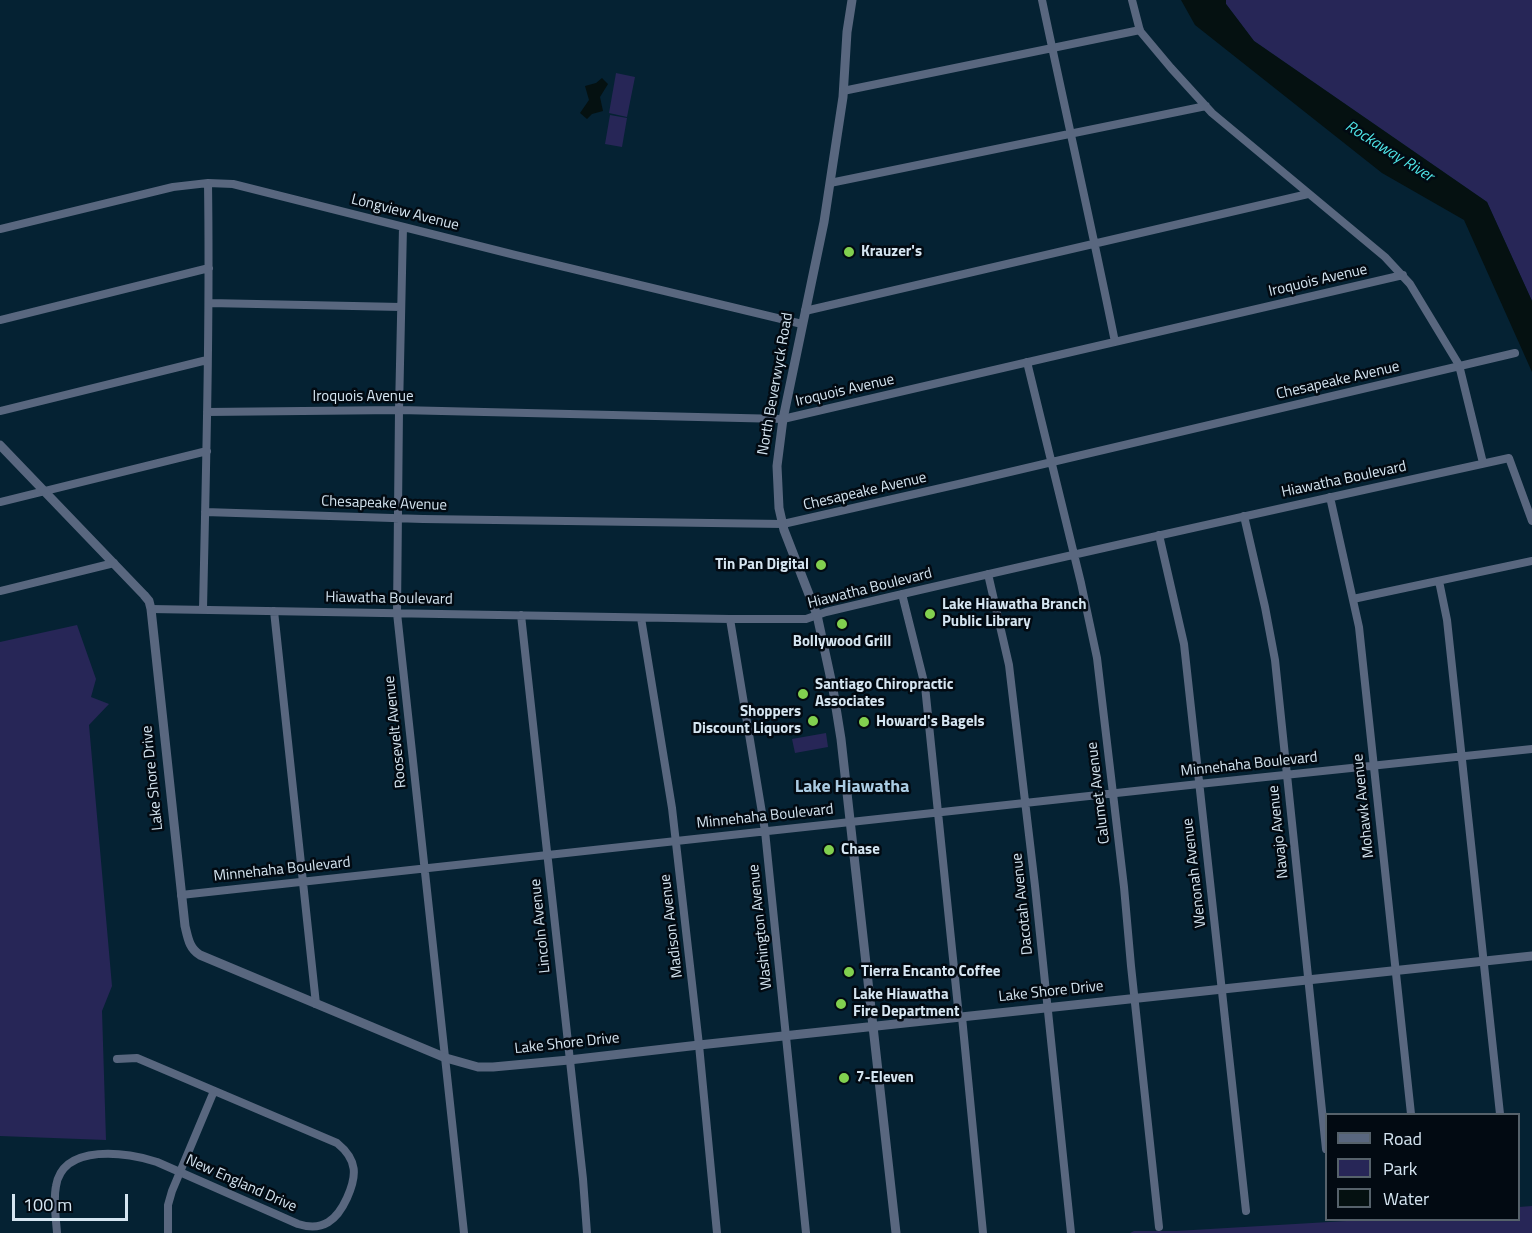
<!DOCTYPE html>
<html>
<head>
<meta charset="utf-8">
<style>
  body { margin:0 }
  #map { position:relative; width:1532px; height:1233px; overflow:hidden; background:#052233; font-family:"Titillium Web",sans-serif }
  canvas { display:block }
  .legend { position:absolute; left:1325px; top:1113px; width:195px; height:108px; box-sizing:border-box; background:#020a12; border:2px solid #56626b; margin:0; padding:8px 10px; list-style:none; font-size:18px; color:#d5e5f1 }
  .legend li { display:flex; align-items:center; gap:12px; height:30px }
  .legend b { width:30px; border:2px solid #56626b }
  .scale { position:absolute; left:12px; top:1194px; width:116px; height:27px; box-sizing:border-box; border:3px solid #d5e5f1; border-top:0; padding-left:8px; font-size:18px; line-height:21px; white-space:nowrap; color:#d5e5f1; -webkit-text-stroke:4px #020a12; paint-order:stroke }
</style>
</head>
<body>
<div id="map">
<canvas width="1532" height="1233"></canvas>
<ul class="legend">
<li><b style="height:8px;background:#59677f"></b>Road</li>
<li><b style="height:16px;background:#272657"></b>Park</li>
<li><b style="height:16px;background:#051111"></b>Water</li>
</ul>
<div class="scale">100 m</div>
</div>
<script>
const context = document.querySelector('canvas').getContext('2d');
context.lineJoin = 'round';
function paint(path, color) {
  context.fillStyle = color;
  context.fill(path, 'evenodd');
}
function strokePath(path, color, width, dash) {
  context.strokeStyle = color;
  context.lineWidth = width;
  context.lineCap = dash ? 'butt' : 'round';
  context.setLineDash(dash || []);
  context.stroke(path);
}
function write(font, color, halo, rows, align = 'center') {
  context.font = font + ' "Titillium Web",sans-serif';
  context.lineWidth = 5;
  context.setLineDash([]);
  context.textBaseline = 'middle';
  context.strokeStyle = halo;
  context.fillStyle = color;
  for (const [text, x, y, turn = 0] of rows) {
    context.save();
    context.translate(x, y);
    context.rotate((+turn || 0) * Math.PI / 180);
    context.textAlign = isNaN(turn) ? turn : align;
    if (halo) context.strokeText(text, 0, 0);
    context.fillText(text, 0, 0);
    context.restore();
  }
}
paint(new Path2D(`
  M1226,0h306v301l-45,-99 -233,-161 -28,-37z
  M616,73l19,4 -8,40 -18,-4z
  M610,115l17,3 -5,29 -17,-3z
  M77,625l19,54 -5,18 18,7 -20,21 23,261 -10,25 4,129 -106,-4v-494z
  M826,733l2,14 -33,6 -3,-14z
  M1532,1206v27h-402l4,-2h42l187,-11h155l1,-13z`), '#272657');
paint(new Path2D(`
  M1181,0h45v4l28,37 233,161 45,99v71l-68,-152 -82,-47 -187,-148z
  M602,78l6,6 -8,13 3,14 -11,3 -5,5 -7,-6 9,-13 -4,-14 11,-3z`), '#051111');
strokePath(new Path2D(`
  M1042,0c24,114 50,228 73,342
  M1132,0l8,31 31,37 41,45 173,144 25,27 49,81 24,98
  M843,91l297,-61
  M830,183l376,-77
  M403,227l-4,183 -2,203 67,620
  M0,229l173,-42 35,-4 25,1 282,71 287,69
  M209,303l192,4
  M805,311l503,-117
  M0,320l209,-52
  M1027,362l54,221 16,75 27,229 7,79 28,261
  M0,411l207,-51
  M207,412l192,-2 384,9 620,-144
  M1330,497l29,130 52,487
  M0,502l207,-51
  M205,512l218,7 360,5 180,-41 552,-130
  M1244,516l21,91 10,53 51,489
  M1159,535l25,109 62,567
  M988,574l21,91 26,221 36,347
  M1439,581l8,39 53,494
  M0,591l114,-28
  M902,594l23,92 34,331
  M1353,599l179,-38
  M151,609l579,10h76l20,-7c227,-54 455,-104 683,-154l23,63
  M203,610c3,-143 7,-285 5,-427
  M274,611l42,393
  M521,615l62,564 4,54
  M641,618l31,190 27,237 18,188
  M730,619l35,212 41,402
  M181,895l1018,-111 333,-35
  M962,1017l21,216
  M57,1233c-1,-15 -4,-32 -1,-47 7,-43 72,-34 101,-24l141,62c25,8 39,-4 49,-26 10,-22 11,-38 -10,-55l-200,-85 -20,1
  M168,1233v-28l4,-14 42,-100`), '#59677f', 8);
strokePath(new Path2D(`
  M852,0l-5,32 -4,65 -19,125 -41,197 -6,47 2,42 5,22 33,85 16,74 8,50 55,494
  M0,445l144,150 5,6 2,8 34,317c3,12 4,22 15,29l246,103 32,9h15l76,-7 130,-15 833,-89`), '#59677f', 9);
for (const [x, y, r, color] of [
  [849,252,6,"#82d04f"],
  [821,565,6,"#82d04f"],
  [930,614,6,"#82d04f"],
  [842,624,6,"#82d04f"],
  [803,694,6,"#82d04f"],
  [813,721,6,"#82d04f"],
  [864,722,6,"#82d04f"],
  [829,850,6,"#82d04f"],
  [849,972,6,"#82d04f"],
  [841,1004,6,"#82d04f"],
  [844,1078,6,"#82d04f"]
]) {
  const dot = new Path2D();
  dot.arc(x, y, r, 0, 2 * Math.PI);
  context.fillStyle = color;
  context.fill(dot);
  strokePath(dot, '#020a12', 2);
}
write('15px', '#d5e5f1', '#020a12', [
  ["Longview Avenue",405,213,14],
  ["Iroquois Avenue",1318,281,-13],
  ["Chesapeake Avenue",1338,381,-13],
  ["North Beverwyck Road",776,384,-80],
  ["Iroquois Avenue",845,391,-13],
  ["Iroquois Avenue",363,397],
  ["Hiawatha Boulevard",1344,480,-12],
  ["Chesapeake Avenue",865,492,-13],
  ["Chesapeake Avenue",384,504,2],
  ["Hiawatha Boulevard",870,589,-14],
  ["Hiawatha Boulevard",389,599,1],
  ["Roosevelt Avenue",396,732,-96],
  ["Minnehaha Boulevard",1249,765,-6],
  ["Lake Shore Drive",153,778,-96],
  ["Calumet Avenue",1099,793,-97],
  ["Mohawk Avenue",1364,806,-96],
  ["Minnehaha Boulevard",765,817,-6],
  ["Navajo Avenue",1279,832,-96],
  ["Minnehaha Boulevard",282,870,-6],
  ["Wenonah Avenue",1195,873,-97],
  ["Dacotah Avenue",1023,904,-96],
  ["Lincoln Avenue",541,926,-96],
  ["Madison Avenue",672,926,-97],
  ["Washington Avenue",761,927,-96],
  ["Lake Shore Drive",1051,992,-6],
  ["Lake Shore Drive",567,1044,-6],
  ["New England Drive",241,1184,24]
]);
write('bold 15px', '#d5e5f1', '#020a12', [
  ["Krauzer's",861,252],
  ["Tin Pan Digital",809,565,"right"],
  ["Lake Hiawatha Branch",942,605],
  ["Public Library",942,622],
  ["Bollywood Grill",842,642,"center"],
  ["Santiago Chiropractic",815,685],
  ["Associates",815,702],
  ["Shoppers",801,712,"right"],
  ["Discount Liquors",801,729,"right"],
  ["Howard's Bagels",876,722],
  ["Chase",841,850],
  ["Tierra Encanto Coffee",861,972],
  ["Lake Hiawatha",853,995],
  ["Fire Department",853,1012],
  ["7-Eleven",856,1078]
], 'left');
write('italic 16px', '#4fe5e8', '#020a12', [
  ["Rockaway River",1389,152,32]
]);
write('bold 18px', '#aacbe2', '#020a12', [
  ["Lake Hiawatha",852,788]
]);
</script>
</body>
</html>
